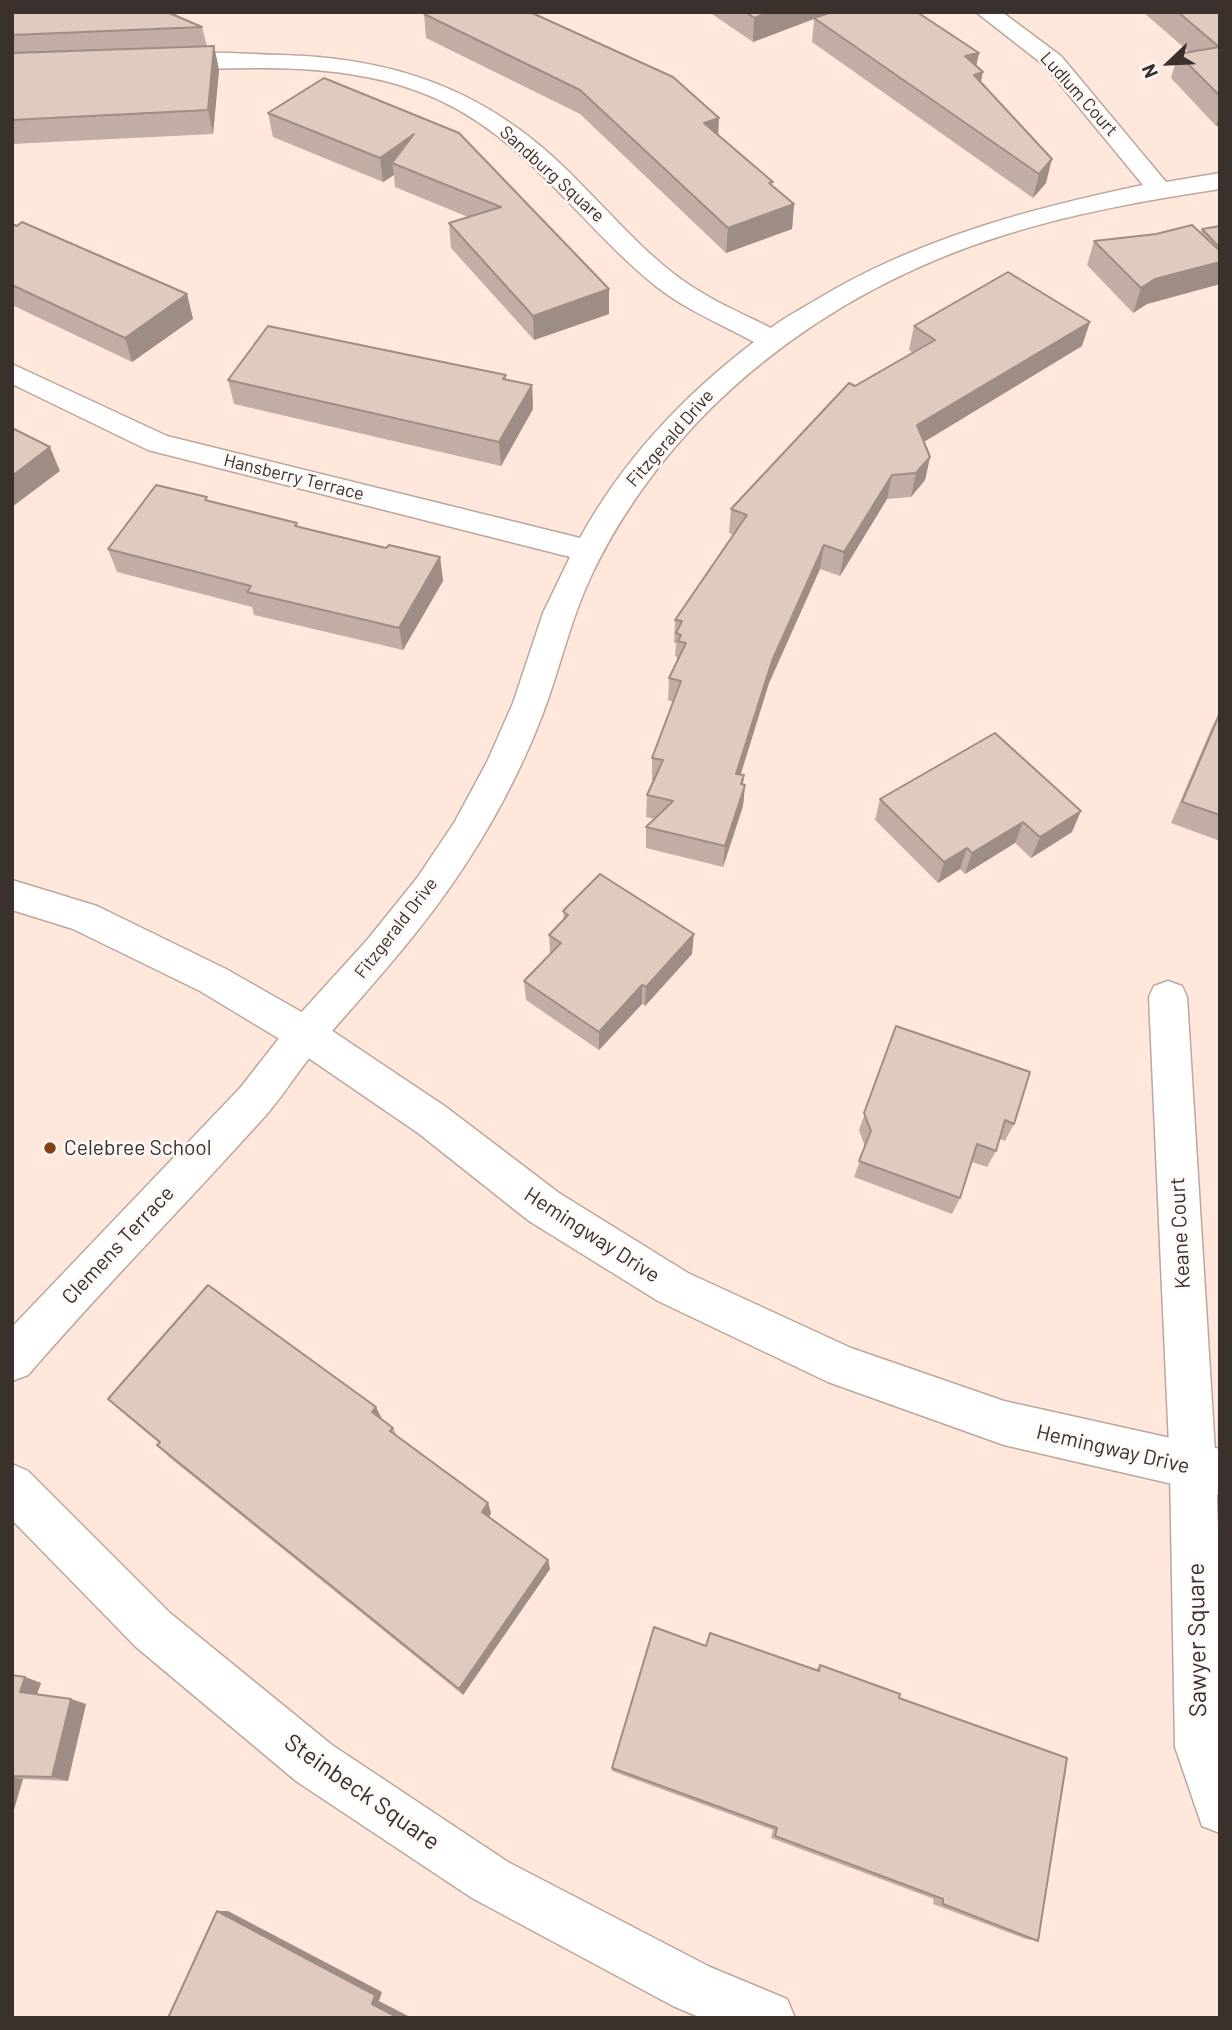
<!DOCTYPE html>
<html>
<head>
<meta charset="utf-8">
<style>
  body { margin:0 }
  #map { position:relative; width:1232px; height:2030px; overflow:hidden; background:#ffe8db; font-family:Barlow,sans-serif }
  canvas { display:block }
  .frame { position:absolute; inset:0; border:14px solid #3a312c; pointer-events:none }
  .north { position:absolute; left:1134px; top:28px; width:70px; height:70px; -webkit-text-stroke:5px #fef9f7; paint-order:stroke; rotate:247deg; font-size:19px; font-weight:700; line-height:28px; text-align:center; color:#3a312c }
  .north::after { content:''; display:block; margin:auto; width:24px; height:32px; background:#3a312c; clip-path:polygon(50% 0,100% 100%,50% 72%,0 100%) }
</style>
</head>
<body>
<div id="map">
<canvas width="1232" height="2030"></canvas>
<div class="frame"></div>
<div class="north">N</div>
</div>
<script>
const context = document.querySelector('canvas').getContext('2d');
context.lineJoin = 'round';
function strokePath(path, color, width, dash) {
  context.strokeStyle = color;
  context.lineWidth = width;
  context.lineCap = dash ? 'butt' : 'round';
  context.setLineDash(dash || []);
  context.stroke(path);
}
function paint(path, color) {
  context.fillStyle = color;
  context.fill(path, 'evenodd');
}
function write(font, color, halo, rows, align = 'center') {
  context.font = font + ' Barlow,sans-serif';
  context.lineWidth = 5;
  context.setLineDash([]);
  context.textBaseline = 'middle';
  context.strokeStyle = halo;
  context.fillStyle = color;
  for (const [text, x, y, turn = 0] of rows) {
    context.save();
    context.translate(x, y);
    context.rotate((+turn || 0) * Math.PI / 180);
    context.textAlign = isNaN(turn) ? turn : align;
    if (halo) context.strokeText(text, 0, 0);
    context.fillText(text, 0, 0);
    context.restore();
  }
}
const minor = new Path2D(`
  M976,12h26l59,44 105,126 54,-9v16c-73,11 -146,24 -216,46 -176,55 -331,172 -412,339 -22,46 -32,95 -50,142 -22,57 -52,113 -87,164 -40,59 -88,110 -134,164 -20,22 -35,48 -54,70 -79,88 -162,172 -239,261l-16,6v-54l228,-239 48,-61 79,-87 50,-62 37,-55 33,-61 26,-59 30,-90 27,-56 -422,-107 -136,-66v-20l155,72 413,102c43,-78 103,-142 174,-196 -33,-18 -68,-32 -97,-55 -75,-60 -127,-144 -216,-186 -85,-41 -186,-33 -277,-31l-8,-2 -4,-5 4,-5c35,-9 85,-4 122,-3 114,2 207,34 289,115 36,35 70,76 111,107 28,21 61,35 93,51 14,-11 30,-19 45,-28 100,-61 213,-91 327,-115l-98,-119z
  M1168,981l14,5 5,11 29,471 4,119v246l-18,-7 -27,-79 -5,-279 -21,-471 5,-11z
  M12,1464l16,7 142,142 162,132 176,117 202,105 77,32 8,19h-94l-28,-12 -201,-108 -176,-117 -160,-134 -124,-127z`);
const tertiary = new Path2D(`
  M12,880l85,26 129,63 93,53 127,85 113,86 129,80 163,75 153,53 216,48v46l-216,-50 -176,-63 -170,-81 -129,-80 -111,-88 -127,-87 -91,-55 -127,-62 -61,-19z`);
strokePath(minor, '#bca79b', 3);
strokePath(tertiary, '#bca79b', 3);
paint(minor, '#fff');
paint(tertiary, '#fff');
paint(new Path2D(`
  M12,12l190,15 5,19h7l5,24 -6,64 -201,10z
  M709,12h115v3l155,38 -3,13 5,17 65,100 -13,15 -221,-156 2,-23 -61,23z
  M1143,12h77v113l-4,1 -45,-48 7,-24 11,-2z
  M424,14l294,122 54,50 22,18 -2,25 -66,24 -146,-139 -154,-76z
  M268,113l191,20 150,181 -75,26 -83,-92 -2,-25 19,-6 -73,-30 -1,-12 -11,7 -110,-45z
  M12,224l175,70 6,25 -61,43 -120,-57z
  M1220,226v58l-73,20 -14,9 -46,-48 7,-24 106,-8 2,-4z
  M914,326l168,20 -158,96 6,15 -5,23 -14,17 -24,2 -47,77 -20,-7 -51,114 -29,92h4l-1,9 2,1 -2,21 -20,61 -77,-19v-21l9,-8 -9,-2 1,-22 7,-15h-2v-22l21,-56 -5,-2 1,-22 8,-17v-4l-2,-1 1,-13h-2l1,-23 58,-85 -4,-2 2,-24 124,-123 58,-33 -4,-3z
  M506,375v4l26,6 1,24 -32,57 -267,-62 -6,-24z
  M208,501l89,22 1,4 88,21 54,9 3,24 -40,69 -149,-35 -2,-8 -135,-35 -9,-23z
  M1220,711v130l-49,-18 41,-96z
  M995,733l77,99 -41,26 -16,-15 -50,31 -5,-5 -22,14 -63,-63 5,-21z
  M563,911l129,43 -47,52 -3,-2 -43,46 -73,-50 -2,-19 26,-27 -1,-19 15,-15z
  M896,1026l118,98 -9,17 -6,-2 -3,12 -9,16 -15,-5 -12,36 -8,16 -98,-37 11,-30 -6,-17z
  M108,1399l274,20 11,9 4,8 91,67 3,10 -2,4 59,43 2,9 -87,126 -294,-238 -12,-12 2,-2 -38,-32z
  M706,1646l110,24 4,-5 79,33 139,243 -12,-2 -93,-35 1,-5 -163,-61 2,-8 -161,-59v-3z
  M12,1675l13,2 16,6 -4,11 34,5 15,5 -18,77 -45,-2 -11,37z`), '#c1ada3');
paint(new Path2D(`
  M770,12h54v3l-71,27 1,-24z
  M214,46l5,24 -6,64 -5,-24z
  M979,53l-5,22 9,-3 -5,25 -13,-41z
  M1220,115v10l-4,1z
  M719,118l-1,24 -14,-19z
  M414,134l-22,29 2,12 -11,7 -3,-24z
  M1052,159l-6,24 -13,15 6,-24z
  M794,204l-2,25 -66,24 2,-25z
  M1220,262v22l-73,20 -14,9 8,-25 14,-9z
  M609,289v25l-75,26 -1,-24z
  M187,294l6,25 -61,43 -7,-24z
  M1090,322l-8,24 -170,103 5,-24z
  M532,385l1,24 -32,57 -2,-24z
  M50,447l10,24 -48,36v-31z
  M930,457l-5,23 -14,17 5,-24z
  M892,475l-5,24 -47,77 4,-24z
  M824,545l-4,24 -51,114 -35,113 2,-22 36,-113z
  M440,557l3,24 -40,69 -4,-22z
  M744,775l-3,22 4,-12 -2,21 -20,61 2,-21z
  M1081,811l-9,21 -41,26 9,-21z
  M1023,822l-8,21 -50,31 7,-21z
  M967,848l-7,21 -22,14 6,-21z
  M694,934l-2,20 -47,52 1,-19z
  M642,985v19l-43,46v-18z
  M376,1407l6,12 -4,5 -6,-12z
  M488,1503l3,10 -5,8 -4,-9z
  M548,1560l2,9 -87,126 -4,-6z
  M25,1677l16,6 -5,14 -16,-5z
  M71,1699l15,5 -18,77 -16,-4z
  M12,1777l11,2 -11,37z
  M217,1911h11l154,81 -3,9 33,17h-13l-27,-14z`), '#9d8d84');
const building = new Path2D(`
  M12,12h155l35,15 -190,8z
  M427,12h103l143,65 46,41 -15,5 69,59 -4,1 25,21 -66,24 -148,-138 -156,-76z
  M746,12h24l-16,6z
  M832,12h85l62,41 -14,3 18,16 -9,3 78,84 -13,15 -225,-156z
  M1178,12h42v84l-42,-42 41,-7z
  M214,46l-6,64 -196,10v-67z
  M324,78l135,55 150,156 -76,27 -84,-93 52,-16 -109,-44 22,-29 -34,24 -112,-45z
  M22,222l165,72 -62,44 -113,-53v-61l5,2z
  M1192,225l28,26v11l-65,17 -14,9 -47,-47 62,-7z
  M1220,226v22l-18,-19z
  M1008,272l82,50 -173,103 13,32 -14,16 -24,2 -48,77 -20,-7 -52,116 -36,113 8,1 -3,9 4,1 -20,61 -79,-19 27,-26 -26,-6 16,-35 -11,-2 29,-77 -12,-3 17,-35 -8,-2 3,-6 -5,-2 6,-12 -7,-1 72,-105 -16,-6 118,-126 6,3 80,-46 -21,-14z
  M268,326l238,49 -3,4 29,6 -33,57 -271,-62z
  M12,428l38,19 -38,29z
  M156,485l51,12 -2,3 92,23 -2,3 91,22 3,-3 51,12 -41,71 -152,-36 4,-6 -143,-37z
  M1220,713v102l-38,-13z
  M995,733l86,78 -41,26 -17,-15 -51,31 -5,-5 -23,14 -64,-63z
  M600,874l94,60 -48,53 -4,-2 -43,47 -75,-51 37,-38 -12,-8 19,-20 -5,-4z
  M896,1026l134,46 -16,52 -9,-4 -9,31 -19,-7 -17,54 -101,-37 12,-30 -7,-18z
  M208,1285l168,122 -4,5 21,16 -3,3 98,72 -6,9 66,48 -89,129 -302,-244 3,-3 -52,-43z
  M654,1627l52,19 4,-13 109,38 1,-6 80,29 -1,4 168,60 -29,183 -95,-37v-5l-168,-63 2,-8 -165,-60z
  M12,1675l13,2 -5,15 51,7 -19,78 -40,-1z
  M217,1911l158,84 -3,9 27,14h-231z`);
paint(building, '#e0c9bd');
strokePath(building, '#9d8d84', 2);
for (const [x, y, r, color] of [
  [50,1148,7,"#844111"]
]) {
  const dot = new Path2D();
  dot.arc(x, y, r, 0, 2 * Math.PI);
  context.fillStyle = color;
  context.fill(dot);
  strokePath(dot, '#fef9f7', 2.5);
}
write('18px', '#3a312c', '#fef9f7', [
  ["Ludlum Court",1079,94,48],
  ["Sandburg Square",552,174,42],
  ["Fitzgerald Drive",670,438,-49],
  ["Hansberry Terrace",294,477,14],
  ["Fitzgerald Drive",396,928,-52]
]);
write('21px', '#3a312c', '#fef9f7', [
  ["Celebree School",64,1148]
], 'left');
write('21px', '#3a312c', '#fef9f7', [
  ["Keane Court",1180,1233,-93],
  ["Hemingway Drive",592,1235,33],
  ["Clemens Terrace",118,1245,-47],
  ["Hemingway Drive",1113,1449,13]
]);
write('24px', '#3a312c', '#fef9f7', [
  ["Sawyer Square",1197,1640,-91],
  ["Steinbeck Square",362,1792,35]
]);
</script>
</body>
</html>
